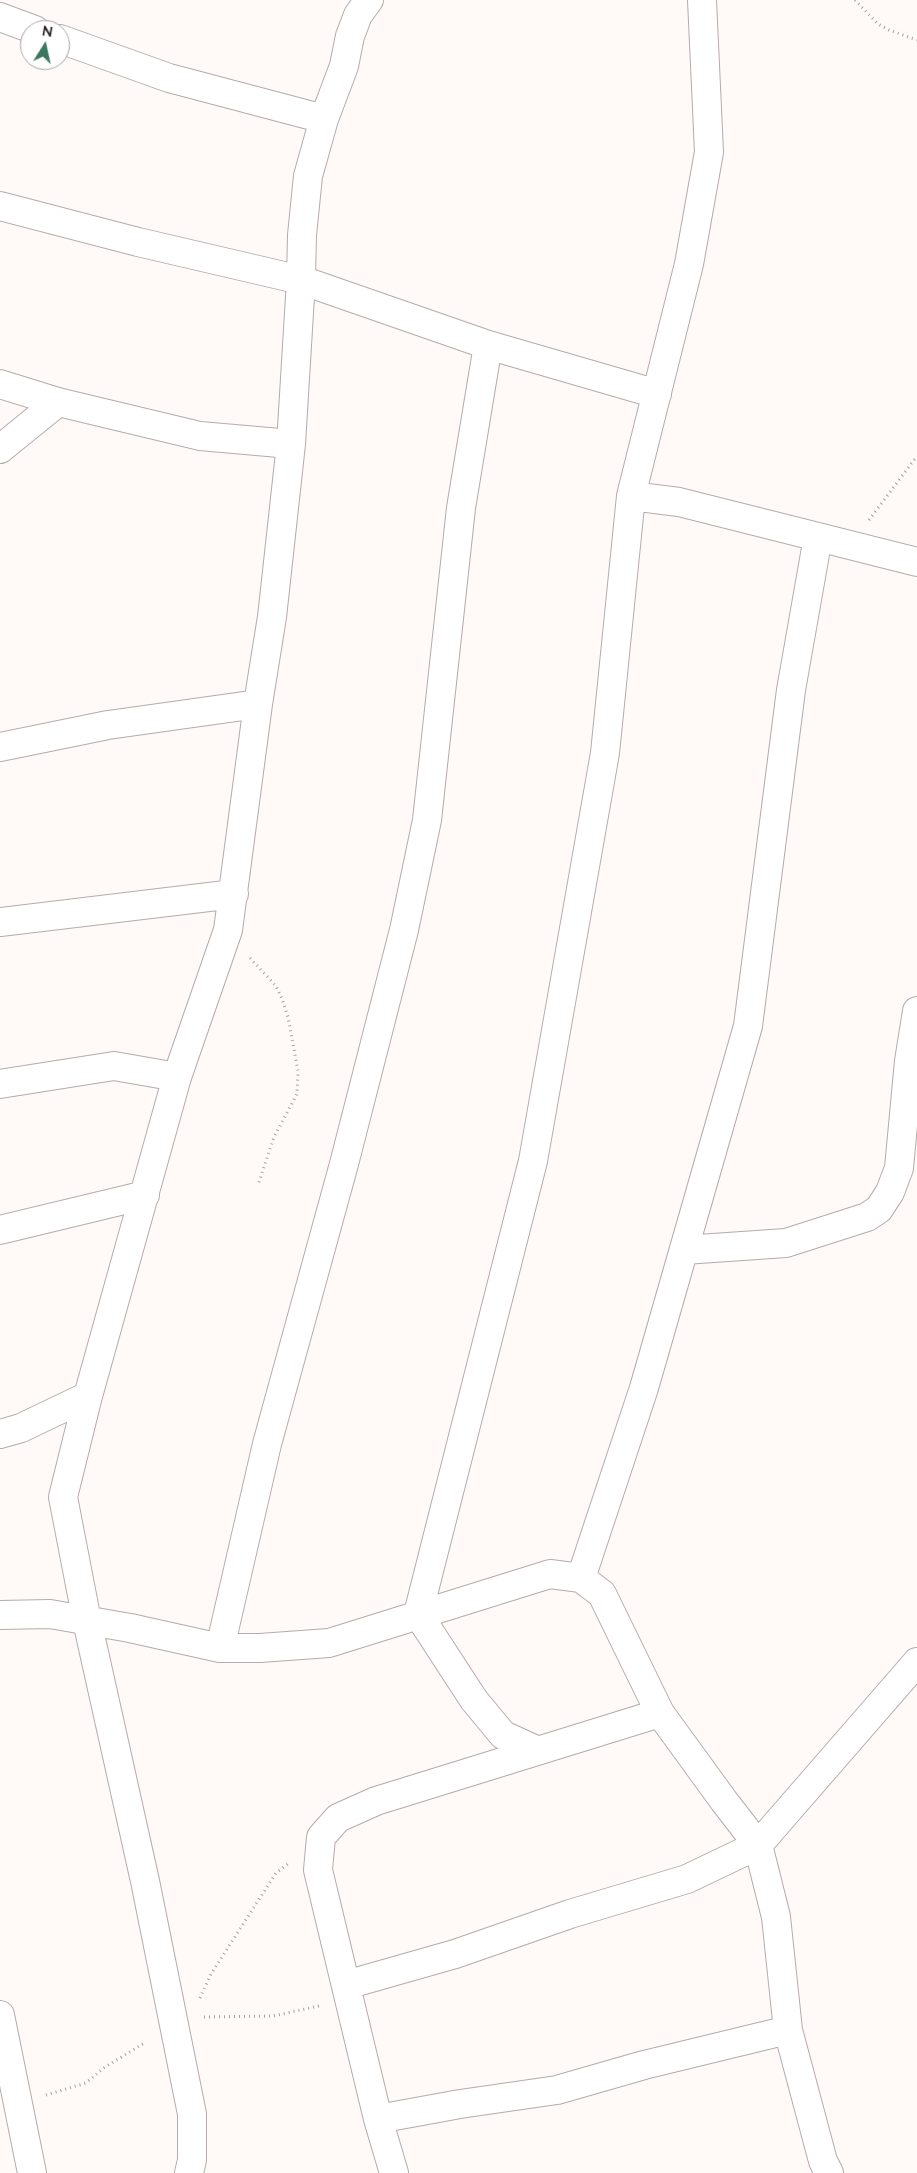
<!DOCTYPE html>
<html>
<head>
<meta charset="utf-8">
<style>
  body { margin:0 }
  #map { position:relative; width:917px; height:2173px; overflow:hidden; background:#fff9f8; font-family:Mulish,sans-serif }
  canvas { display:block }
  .north { position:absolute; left:20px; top:20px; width:50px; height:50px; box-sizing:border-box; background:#fff; border:1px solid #a8a6a6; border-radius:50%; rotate:10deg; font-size:14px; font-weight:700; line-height:20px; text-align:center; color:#252121 }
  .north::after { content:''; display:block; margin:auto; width:18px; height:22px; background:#3b7660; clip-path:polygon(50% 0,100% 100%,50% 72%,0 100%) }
</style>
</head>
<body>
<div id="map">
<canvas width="917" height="2173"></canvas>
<div class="north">N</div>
</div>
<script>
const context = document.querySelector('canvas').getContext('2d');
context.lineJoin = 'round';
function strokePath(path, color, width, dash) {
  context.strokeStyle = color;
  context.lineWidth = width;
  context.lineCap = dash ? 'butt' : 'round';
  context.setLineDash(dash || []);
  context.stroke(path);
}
const minor = new Path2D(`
  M0,17l35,13
  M60,39l109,39 155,41
  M0,206l138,36 163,38 187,65 169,49
  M0,384l58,18 142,34 91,8
  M0,449l58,-47
  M631,496l48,6 238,60
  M0,747l108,-22 150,-21
  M0,922l234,-28
  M0,1084l114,-18 63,11
  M0,1230l145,-35
  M684,1250l102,-7 81,-26 12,-8 11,-17 9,-24 10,-107 8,-50
  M0,1434l21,-6 67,-32
  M581,1578l63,-190 104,-362 43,-336 27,-153
  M0,1615l50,-1 80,14 90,20h40l69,-5 221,-69 31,4 21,16 58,119 64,88 34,44 18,72 12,113 35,131 6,12
  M220,1648l47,-204 77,-280 60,-234 23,-110 34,-312 27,-163
  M536,1750l-33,-15 -29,-35 -56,-86 115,-453 72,-408 26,-257 58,-232 20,-112 -7,-152
  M346,1985l109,-31 115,-40 117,-35 71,-34 159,-183
  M0,2015l32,158
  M378,2119l82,-15 97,-14 87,-25 144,-35
  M189,2173l3,-13v-46l-47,-233 -58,-260 -24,-124 25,-101 89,-319 51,-147 30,-226 14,-87 19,-173 10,-164 1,-45 6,-59 16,-57 20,-53 6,-30 8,-21 11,-15
  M394,2173l-16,-54 -60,-249 3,-33 17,-19 38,-17 284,-88`);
strokePath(minor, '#b5abaa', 30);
strokePath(new Path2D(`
  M855,0l23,24 11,6 28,10
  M869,520l48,-64
  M250,958l26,28 6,13 6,18 10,54 -1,23 -23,43 -16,48
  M200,1998l11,-24 65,-101 12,-9
  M204,2017l69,-1 46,-10
  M46,2095l40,-12 19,-16 41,-25`), '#a7a2a1', 3, [1, 4]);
strokePath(minor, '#fff', 28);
</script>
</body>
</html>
